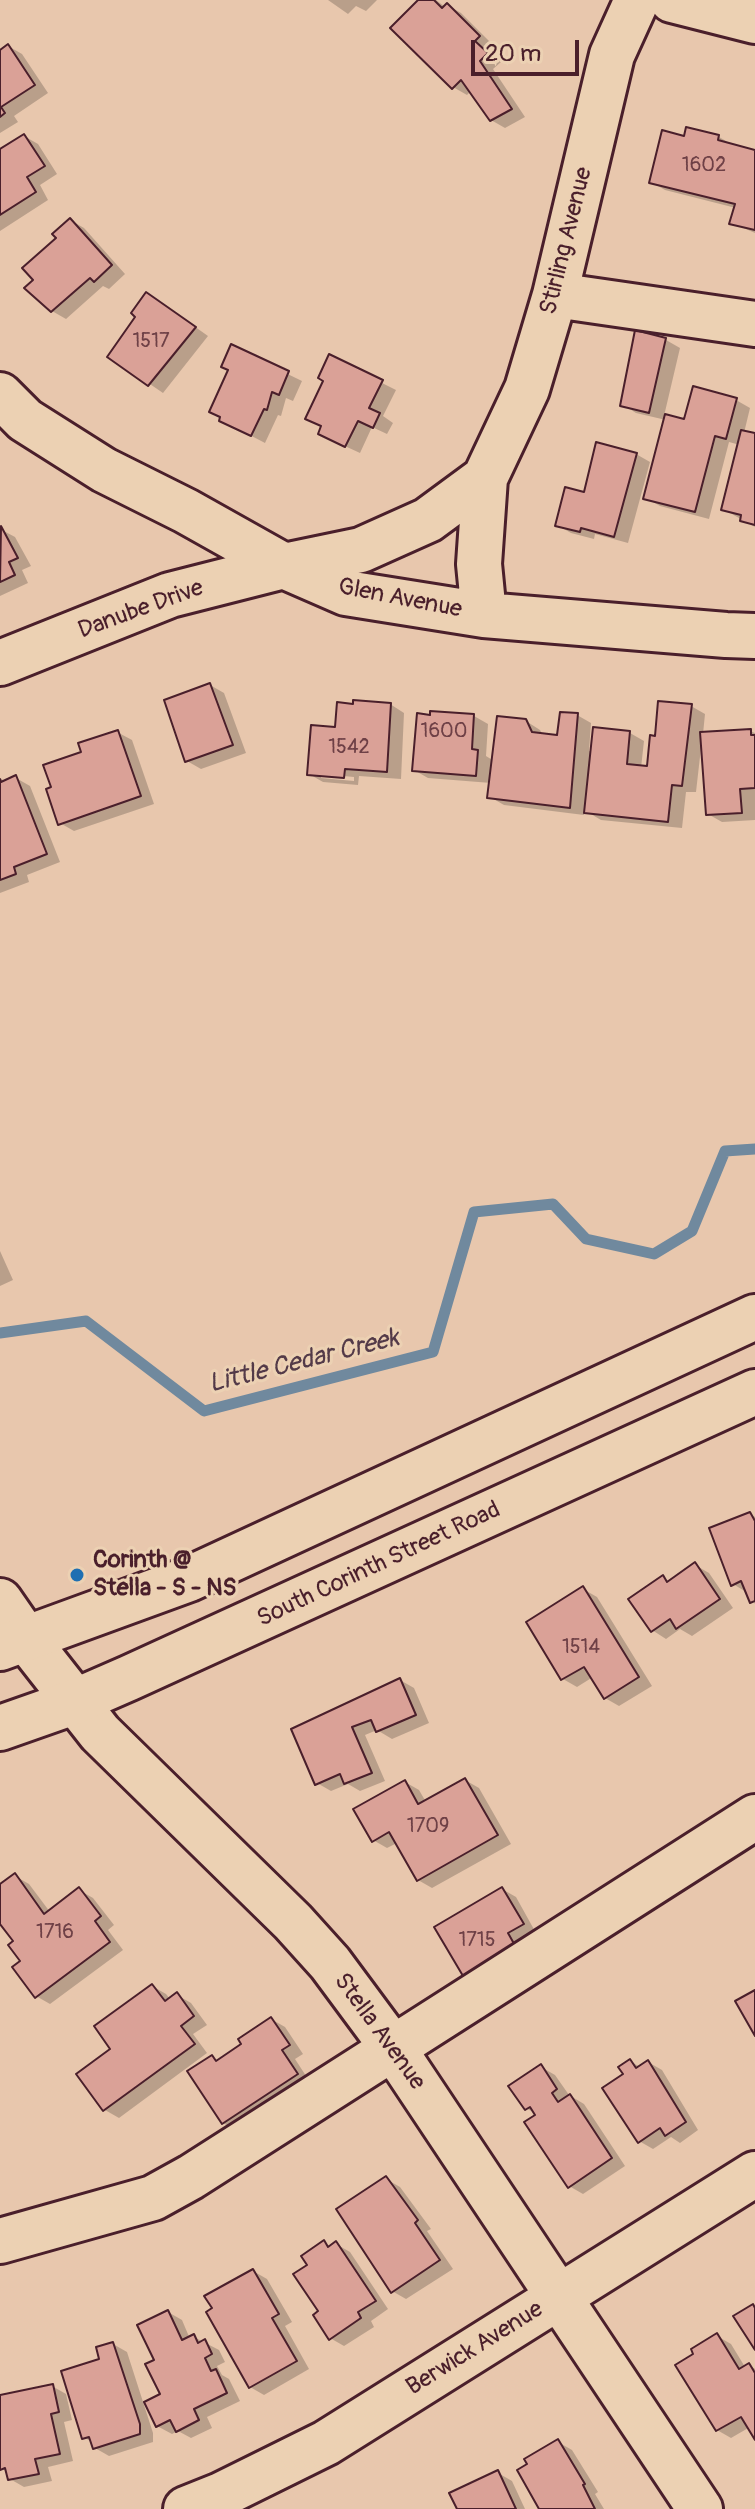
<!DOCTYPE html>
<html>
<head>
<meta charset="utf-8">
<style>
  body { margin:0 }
  #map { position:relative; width:755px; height:2509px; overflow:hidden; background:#e8c7ad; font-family:Pangolin,sans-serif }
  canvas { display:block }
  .scale { position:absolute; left:471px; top:40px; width:108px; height:36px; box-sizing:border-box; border:4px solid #4a1f2b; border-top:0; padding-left:10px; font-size:24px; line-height:28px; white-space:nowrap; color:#4a1f2b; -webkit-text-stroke:6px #ecd1b3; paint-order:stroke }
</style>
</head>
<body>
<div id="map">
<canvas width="755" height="2509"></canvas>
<div class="scale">20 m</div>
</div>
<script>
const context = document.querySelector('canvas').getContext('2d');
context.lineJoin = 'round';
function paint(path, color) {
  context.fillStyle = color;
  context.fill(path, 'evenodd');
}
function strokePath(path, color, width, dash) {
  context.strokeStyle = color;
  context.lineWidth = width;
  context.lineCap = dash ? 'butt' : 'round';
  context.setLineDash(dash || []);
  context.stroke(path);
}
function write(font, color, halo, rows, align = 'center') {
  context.font = font + ' Pangolin,sans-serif';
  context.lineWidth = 6;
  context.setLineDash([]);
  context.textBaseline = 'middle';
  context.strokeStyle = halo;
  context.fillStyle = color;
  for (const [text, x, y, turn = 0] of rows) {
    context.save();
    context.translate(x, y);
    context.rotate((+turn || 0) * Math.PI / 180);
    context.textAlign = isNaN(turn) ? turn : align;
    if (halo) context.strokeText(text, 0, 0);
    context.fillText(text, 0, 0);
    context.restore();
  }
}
paint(new Path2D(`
  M328,0h49l-11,11 -10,-5 -8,8z
  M421,0h15l9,7 2,-2 14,8 32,32 -5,5 13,12 -8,7 32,48 -20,11 -14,-8 -20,-29 -4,4 -14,-8z
  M8,46l14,8 26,39 -34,23 4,6 -18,11v-81z
  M687,129l32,8 14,8 22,7v81l-23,-10 4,-15 -71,-18 -14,-8 34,-44z
  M24,136l14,8 19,30 -17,11 8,15 -48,31v-79z
  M70,220l14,8 41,46 -16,15 -6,-3 -37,33 -14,-8 -16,-31z
  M160,302l48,34 -45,57 -54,-37 29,-40z
  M637,333l29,7 14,8 -16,68 22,6 50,-22 14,8 -6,25 11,2v92l-32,-18 17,-64 -11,-3 -20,77 -49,-13 -14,-8 20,-78 -30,-7 -14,-9z
  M232,347l70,34 -9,20 -7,-3 -5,18 -3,-1 -13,28 -44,-23z
  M330,357l66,33 -13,26 10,7 -6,11 -15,-7 -12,26 -26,-12 -11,-14 -16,-9 19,-38z
  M636,454l14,8 -22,81 -33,-9 -1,5 -23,-6 -14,-8 28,-30z
  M0,529l15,8 16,29 -9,4 6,13 -28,13z
  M210,685l14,8 22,60 -45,16 -14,-8z
  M390,704l14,9 -3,66 -42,-3 -1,9 -35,-3 -14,-8 28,-45zM321,774l33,3v4l-33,-3z
  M691,706l14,8 -2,20 47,-3 5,2v87l-33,2 -14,-8 -7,-66 -5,44h-10l-4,36 -81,-8 -17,-10v5l-80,-10 -14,-8 1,-14 -63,-5 -14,-8 60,-54 14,8 -2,32 8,5 32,-40 14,9 3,5 16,2 18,-22 14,8 -2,28 4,1 37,-19 14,8 -3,27h8l8,-30z
  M117,732l15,8 22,64 -80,27 -14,-8 24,-70z
  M0,778l6,4 10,-4 14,8 30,76 -33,13 2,7 -29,11z
  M0,1251l13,29 -13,6z
  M750,1514l5,3v87l-7,-11 -15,-9z
  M695,1565l14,8 24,35 -41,28 -12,-7 -14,10 -14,-9 11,-52 7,4z
  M583,1589l14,8 55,89 -33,20 -14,-8 -12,-21 -16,10 -14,-8z
  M400,1680l14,8 15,35 -37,16 -15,-9 -12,5 20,46 -25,10 -12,-7 -17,7 -14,-8 -24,-53z
  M465,1780l14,8 32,56 -79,44 -14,-8 -21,-37 -10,5 -14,-8 32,-58 14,8 7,12z
  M15,1876l14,8 21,28 29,-22 14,8 21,27 -6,5 15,20 -73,54 -14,-8 -20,-54 -16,-21v-34z
  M502,1889l14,8 20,36 -25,43z
  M152,1986l14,8 4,5 7,-4 14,8 16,22 -14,9 14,19 -88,65 -14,-8 8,-60z
  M271,2019l14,8 18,27 -8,5 15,23 -73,49 -14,-8 -11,-66 7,4 25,-16z
  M630,2061l10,6 8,-5 14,8 36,60 -18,13 -9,-6 -18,12 -14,-8 -13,-66z
  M541,2067l14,8 14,20 15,9 41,62 -42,28 -14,-8 -31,-71 -12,-7z
  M386,2179l14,8 31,42 -4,2 26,38 -47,30 -14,-8z
  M324,2243l7,4 5,-3 14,8 38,57 -17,12 3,6 -30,19 -14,-8 -10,-26 -11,-47z
  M253,2271l14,8 25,43 -7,4 24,43 -45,26 -14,-8z
  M168,2312l14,8 8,19 4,-2 25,13 6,12 -8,4 5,9 7,4 11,22 -33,16 5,11 -21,10 -13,-7 -6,3 -15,-8 5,-31 -5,-34z
  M717,2336l14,8 14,23 4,-2 6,4v67l-5,-9 -19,11 -14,-8z
  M113,2344l14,8 26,81v9l-44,14 -14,-8 -2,-5 -9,-6z
  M52,2386l14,8 6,26 -8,2 9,39 -25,6 4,14 -28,6 -14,-8 -2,-7 -6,-3 -2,-71z
  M558,2442l14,8 26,42 -3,2 9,15h-63z
  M498,2473l14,8 13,28h-66z`), '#0003');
strokePath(new Path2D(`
  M0,1333l86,-12 118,90 229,-59 41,-140 79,-8 33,35 68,15 38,-23 33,-80 30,-2`), '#70899e', 11);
const building = new Path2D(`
  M418,0h16l8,8 5,-5 33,33 -5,5 13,12 -8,8 32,48 -22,12 -29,-41 -9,9 -62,-61z
  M8,44l27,41 -34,22 4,6 -5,4v-67z
  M686,127l33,8 -1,5 37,10v80l-26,-6 6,-20 -86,-21 13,-53 22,6z
  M24,134l21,32 -18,11 9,15 -36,23v-66z
  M70,218l42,47 -18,17 -4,-4 -39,34 -27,-24 9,-8 -11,-12 34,-30 -4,-4z
  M146,292l50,35 -48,59 -41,-29 28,-40 -4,-4z
  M635,330l31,8 -17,75 -29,-7z
  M231,344l58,27 -10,24 -7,-3 -5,18 -3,-1 -13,27 -32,-15 1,-4 -11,-5 19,-42 -7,-3z
  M329,354l54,26 -14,28 11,5 -7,15 -15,-7 -13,26 -27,-13 3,-8 -16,-7 18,-38 -5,-3z
  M693,386l44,12 -11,41 -11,-3 -20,76 -52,-13 22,-85 19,5z
  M741,430l14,3v92l-15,-4 1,-6 -20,-5z
  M596,442l41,11 -23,84 -33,-9 -1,4 -25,-6 10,-39 19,5z
  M1,526l17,32 -9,4 6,13 -15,7z
  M210,683l23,62 -48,17 -21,-62z
  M353,700l38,3 -4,69 -42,-3 -1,9 -37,-3 4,-50 24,2 2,-25 16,2z
  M658,701l34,3 -10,82 -10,-1 -4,37 -84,-9 9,-86 37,4 -3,33 20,2 3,-31 5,1z
  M430,711l44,3 -2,35 6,1 -2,26 -64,-5 5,-58 13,2z
  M560,712l18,1 -8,95 -83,-10 10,-82 29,3 6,13 25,3z
  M751,729v6h4v53l-15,1 2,24 -36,2 -6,-83z
  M118,730l23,66 -83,29 -12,-36 5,-2 -8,-22 38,-13 -3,-9z
  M16,775l31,79 -33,13 2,7 -16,6v-101l1,3z
  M750,1512l5,9v80l-5,2 -9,-22 -10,5 -22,-58z
  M695,1562l25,37 -44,30 -6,-10 -19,13 -23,-33 35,-24 4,7z
  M583,1586l56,91 -35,22 -20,-32 -23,13 -35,-58z
  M400,1678l16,37 -40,17 -5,-12 -19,7 20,46 -28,11 -4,-10 -25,11 -24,-56z
  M465,1778l33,57 -81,46 -28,-49 -17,10 -19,-33 52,-29 13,24z
  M15,1873l29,41 35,-27 22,29 -6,5 15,21 -75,56 -23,-31 8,-6 -12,-16 5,-4 -13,-17v-40z
  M502,1887l22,37 -16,9 9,16 -51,32 -32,-54z
  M152,1984l13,17 12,-9 17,24 -13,10 14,18 -92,67 -27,-37 34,-25 -16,-23z
  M755,1990v46l-20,-35z
  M271,2017l19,28 -8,5 16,24 -76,50 -35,-53 25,-16 4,6 25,-17 -3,-5z
  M630,2059l6,9 12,-8 38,62 -21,14 -5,-8 -22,15 -36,-55 21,-14 -5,-7z
  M541,2064l16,25 -5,4 6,9 12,-8 42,64 -44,30 -44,-66 11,-7 -5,-8 -5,3 -17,-24z
  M386,2176l32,44 -3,3 25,37 -49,33 -55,-84z
  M324,2240l4,7 8,-6 40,60 -18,11 3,6 -32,22 -16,-25 5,-4 -25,-37 14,-9 -6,-9z
  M253,2269l26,45 -7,4 25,43 -48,27 -43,-76 6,-4 -8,-12z
  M753,2304l2,4v42l-22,-34z
  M168,2310l14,30 12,-6 4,9 7,-4 7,15 -7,4 6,13 5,-2 11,24 -33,16 5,11 -23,12 -6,-12 -14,7 -12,-25 16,-8 -15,-30 9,-4 -17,-35z
  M717,2333l22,36 10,-6 6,10v67l-14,-23 -25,14 -41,-66 18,-11 -2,-5z
  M113,2342l27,82v10l-47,15 -4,-12 -7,2 -21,-68 38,-12 -3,-12z
  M53,2384l6,28 -8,2 9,40 -25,5 4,15 -31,6 -3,-12 -5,2v-75z
  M558,2439l27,45 -2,1 12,24h-56l-22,-39 10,-6 -3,-5z
  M498,2470l18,39h-59l-8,-16z`);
paint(building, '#daa197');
strokePath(building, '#4a1f2b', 2);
const minor = new Path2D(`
  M672,0l83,21
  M555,295l200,29
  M0,395l25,25 79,50 82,41 98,55 62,27 138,22 242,20 29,1
  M484,615l-5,-51 6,-86 42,-89 28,-94 57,-240 25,-55
  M0,663l170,-68 114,-29 77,-16 67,-30 57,-42
  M0,1601l27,39 73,93 193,189 37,41 63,85 307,461
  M0,2241l153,-43 38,-21 564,-360
  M186,2509l35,-14 105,-52 429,-269`);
const major = new Path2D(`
  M0,1648l189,-69 566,-262
  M0,1728l74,-26 55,-24 626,-286`);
strokePath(minor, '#4a1f2b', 50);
strokePath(major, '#4a1f2b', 50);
strokePath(minor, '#ecd1b3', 44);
strokePath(major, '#ecd1b3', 44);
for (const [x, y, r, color] of [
  [77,1575,8,"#1f6fb2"]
]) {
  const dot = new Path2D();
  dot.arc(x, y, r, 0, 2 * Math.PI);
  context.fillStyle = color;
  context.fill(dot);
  strokePath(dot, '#ecd1b3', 3);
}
write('20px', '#6e4046', null, [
  ["1602",704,166],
  ["1517",151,342],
  ["1600",444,732],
  ["1542",349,748],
  ["1514",581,1648],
  ["1709",428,1827],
  ["1716",55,1933],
  ["1715",477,1941]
]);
write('24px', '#4a1f2b', '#ecd1b3', [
  ["Stirling Avenue",567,241,-76],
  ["Glen Avenue",400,599,11],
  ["Danube Drive",141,610,-20],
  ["South Corinth Street Road",379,1565,-25],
  ["Stella Avenue",379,2032,54],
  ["Berwick Avenue",475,2349,-32]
]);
write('bold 24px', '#4a1f2b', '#ecd1b3', [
  ["Corinth @",93,1561],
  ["Stella - S - NS",93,1589]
], 'left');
write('italic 26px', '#533a48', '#ecd1b3', [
  ["Little Cedar Creek",304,1362,-14]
]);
</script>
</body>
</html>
